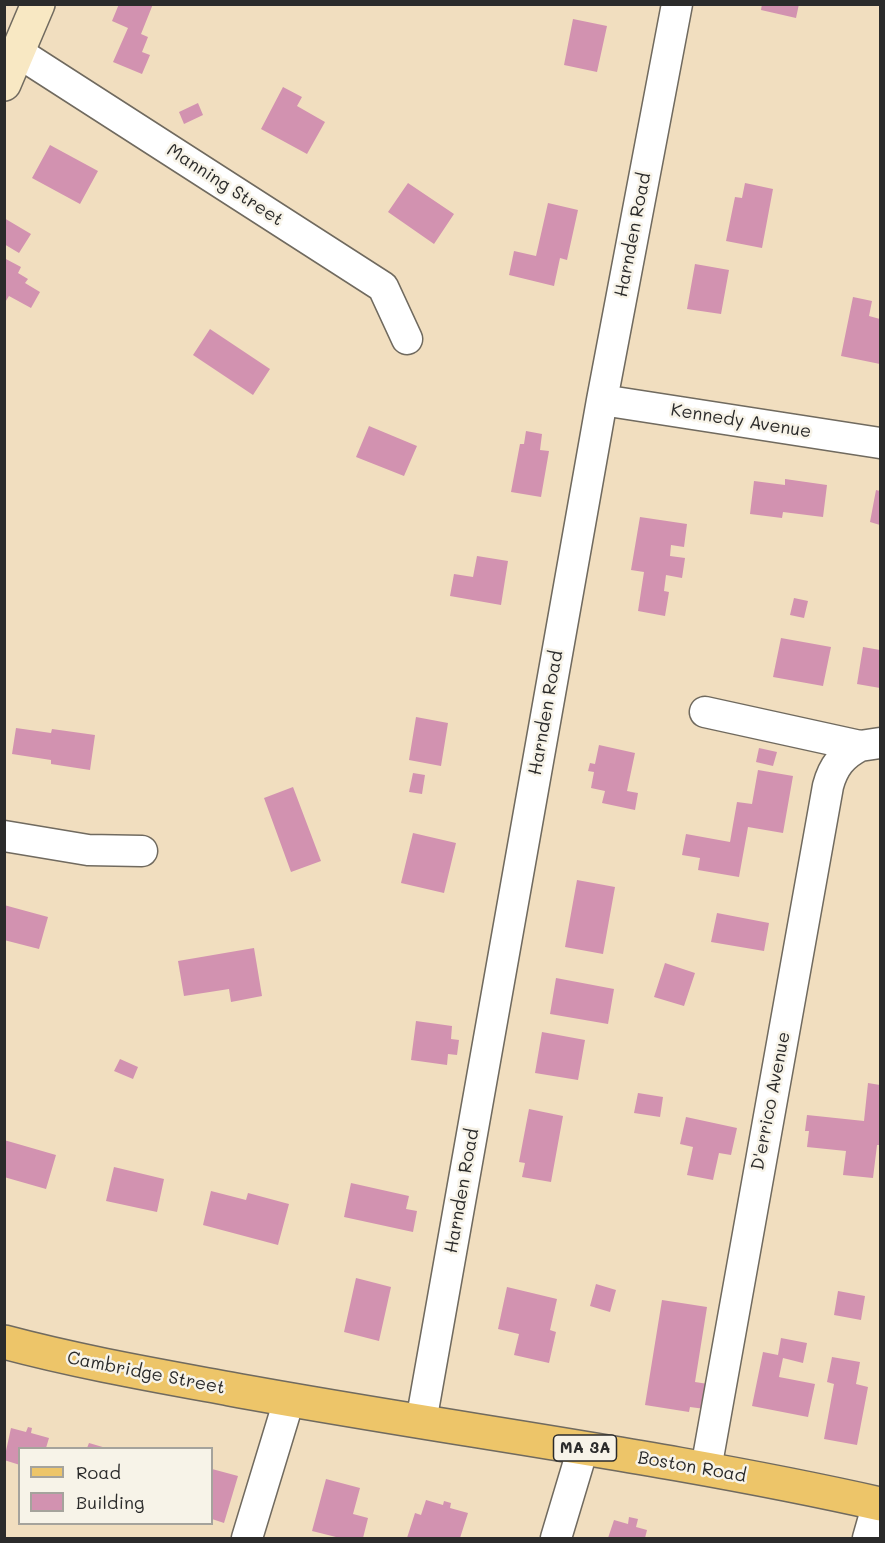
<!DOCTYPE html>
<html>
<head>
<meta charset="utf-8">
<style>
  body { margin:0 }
  #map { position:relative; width:885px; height:1543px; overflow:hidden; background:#f1debf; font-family:Mali,sans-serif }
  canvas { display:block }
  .frame { position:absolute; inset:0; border:6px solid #2b2b2b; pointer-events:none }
  .legend { position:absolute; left:18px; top:1447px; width:195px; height:78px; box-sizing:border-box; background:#f7f3e8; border:2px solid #a5a39c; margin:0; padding:8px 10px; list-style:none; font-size:18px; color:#2b2b2b }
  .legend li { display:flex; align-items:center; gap:12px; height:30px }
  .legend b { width:30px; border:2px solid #a5a39c }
</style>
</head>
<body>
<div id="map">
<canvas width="885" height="1543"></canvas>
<div class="frame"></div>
<ul class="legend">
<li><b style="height:8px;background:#edc569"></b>Road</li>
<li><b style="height:16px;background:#d292b0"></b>Building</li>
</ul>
</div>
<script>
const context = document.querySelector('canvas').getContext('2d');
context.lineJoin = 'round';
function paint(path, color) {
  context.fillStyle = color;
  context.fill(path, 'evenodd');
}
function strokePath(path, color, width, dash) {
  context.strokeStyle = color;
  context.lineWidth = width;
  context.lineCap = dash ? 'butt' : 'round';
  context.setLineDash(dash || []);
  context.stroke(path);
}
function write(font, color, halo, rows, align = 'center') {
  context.font = font + ' Mali,sans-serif';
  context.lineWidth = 5;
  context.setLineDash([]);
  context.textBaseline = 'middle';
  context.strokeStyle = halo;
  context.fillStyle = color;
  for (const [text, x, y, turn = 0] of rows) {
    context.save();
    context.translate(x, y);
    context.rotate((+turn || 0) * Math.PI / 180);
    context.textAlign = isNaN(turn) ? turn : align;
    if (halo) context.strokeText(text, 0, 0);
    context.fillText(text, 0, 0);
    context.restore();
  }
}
paint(new Path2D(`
  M119,4h34l-12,30 7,3 -6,15 8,3 -8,19 -29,-12 15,-34 -16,-7z
  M762,4h37l-3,14 -35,-8z
  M573,19l34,7 -10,46 -33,-7z
  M283,87l19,10 -5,9 28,16 -18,32 -46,-25z
  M198,103l5,12 -19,9 -5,-12z
  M50,145l48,26 -18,33 -48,-26z
  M408,183l46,31 -20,30 -46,-32z
  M745,183l28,6 -11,59 -36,-7 9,-44 7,1z
  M548,203l30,7 -11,50 -7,-2 -6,28 -45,-11 5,-24 22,5z
  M4,218l27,16 -12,19 -15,-9z
  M4,258l17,9 -3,6 10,6 -3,4 15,9 -9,16 -22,-12 -5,8z
  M695,264l34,6 -8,44 -34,-5z
  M853,297l19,4 -3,15 11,3v45l-39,-8z
  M210,329l60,40 -17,26 -60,-40z
  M369,426l48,20 -13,30 -48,-19z
  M526,431l16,3 -2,16 9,1 -8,46 -30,-5 9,-48h4z
  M785,479l42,6 -4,32 -40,-5 -1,6 -32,-4 4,-33 31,4z
  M876,490l4,1v34l-10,-3z
  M640,517l47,7 -3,23 -13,-2 -1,11 15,2 -3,20 -16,-3 -2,16 5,1 -4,24 -27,-5 6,-39 -13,-2z
  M477,556l31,5 -7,44 -51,-9 4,-22 19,3z
  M794,598l14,3 -4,17 -14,-3z
  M781,638l50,9 -8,39 -50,-9z
  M863,647l17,3v38l-23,-4z
  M416,717l32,6 -7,43 -32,-6z
  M16,728l35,5 1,-4 43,6 -5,35 -39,-6v-4l-39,-6z
  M599,745l36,8 -8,38 11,2 -3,17 -33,-7 3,-12 -14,-3 3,-16 -6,-1 2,-8 5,1z
  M759,748l18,4 -4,14 -17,-4z
  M758,770l35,6 -10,57 -35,-6 -9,50 -41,-7 2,-12 -18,-3 4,-21 44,8 7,-40 15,2z
  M413,773l12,2 -3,19 -13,-2z
  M293,787l28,74 -30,11 -27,-74z
  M413,833l43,10 -12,50 -43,-10z
  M577,880l38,7 -12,67 -38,-7z
  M4,905l44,12 -9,32 -35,-9z
  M717,913l52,10 -5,28 -53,-9z
  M254,948l8,48 -31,6 -2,-13 -45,7 -6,-35z
  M665,963l30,10 -11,33 -30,-9z
  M556,978l58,11 -6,35 -58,-10z
  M416,1021l36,5 -1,13 8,1 -2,15 -9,-1 -1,11 -36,-5z
  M542,1032l43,8 -7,40 -43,-7z
  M120,1059l18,8 -5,12 -19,-8z
  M868,1083l12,2v60h-3l-4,33 -30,-3 3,-24 -39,-4 2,-16h-4l2,-16 57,6z
  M638,1093l25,4 -3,20 -26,-4z
  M529,1109l34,7 -12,66 -29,-5 3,-14 -6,-1z
  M686,1117l51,11 -6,27 -12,-2 -6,27 -26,-5 6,-28 -13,-3z
  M4,1140l52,15 -10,34 -42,-12z
  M114,1167l50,12 -7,33 -51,-11z
  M351,1183l58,13 -3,13 11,2 -4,21 -69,-15z
  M211,1191l35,9 2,-7 41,11 -11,41 -75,-20z
  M356,1278l35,9 -12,54 -35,-9z
  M596,1284l20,6 -6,22 -20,-6z
  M507,1287l50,12 -7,31 6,2 -7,31 -35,-8 5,-21 -21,-5z
  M838,1291l27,5 -4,24 -27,-5z
  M662,1300l45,7 -12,75 13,2 -3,25 -15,-2 -1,5 -44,-7z
  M781,1338l26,5 -4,20 -20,-5 -4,19 36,7 -7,33 -56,-11 11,-54 15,3z
  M832,1357l28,5 -4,22 12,3 -11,58 -33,-6 10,-55 -7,-2z
  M28,1427l4,1 -1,5 18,5 -3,10h-26v17l-16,-5 7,-32 15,4z
  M89,1443l17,5h-19z
  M212,1469l26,7 -14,47 -12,-4z
  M326,1479l34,9 -7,26 15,4 -5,20h-23l-28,-7z
  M426,1500l17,5 1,-4 7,2 -1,5 18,5 -8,25h-53l8,-25 6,2z
  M629,1517l9,2 -2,8 11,3 -2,8h-37l6,-18 14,4z`), '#d292b0');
const street = new Path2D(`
  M19,53l364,234 24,52
  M602,400l278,43
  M705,712l155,34 20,-3
  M4,836l84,14 54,1
  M421,1422l181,-1022 75,-396
  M706,1469l122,-683c5,-19 14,-31 32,-40
  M247,1538l42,-138
  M556,1538l27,-90
  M868,1538l10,-35`);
const secondary = new Path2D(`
  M4,84l34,-80`);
const primary = new Path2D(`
  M4,1342c75,20 150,33 226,47 217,40 436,67 650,115`);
strokePath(street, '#706a5f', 33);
strokePath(secondary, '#706a5f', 36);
strokePath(primary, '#706a5f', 36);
strokePath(street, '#fff', 30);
strokePath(secondary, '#f8e8c3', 33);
strokePath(primary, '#edc569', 33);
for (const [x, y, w] of [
  [585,1448,63]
]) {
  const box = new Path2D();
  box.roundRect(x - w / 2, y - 13, w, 26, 4.5);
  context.fillStyle = '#f7f3e8';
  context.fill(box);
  strokePath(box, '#2b2b2b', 1.5);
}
write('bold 16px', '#2b2b2b', null, [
  ["MA 3A",585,1448]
]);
write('18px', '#2b2b2b', '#f7f3e8', [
  ["Manning Street",225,185,33],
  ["Harnden Road",633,235,-79],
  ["Kennedy Avenue",741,421,9],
  ["Harnden Road",546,713,-80],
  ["D'errico Avenue",771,1101,-79],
  ["Harnden Road",462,1191,-80],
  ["Cambridge Street",146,1373,11],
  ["Boston Road",692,1467,10]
]);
</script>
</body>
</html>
